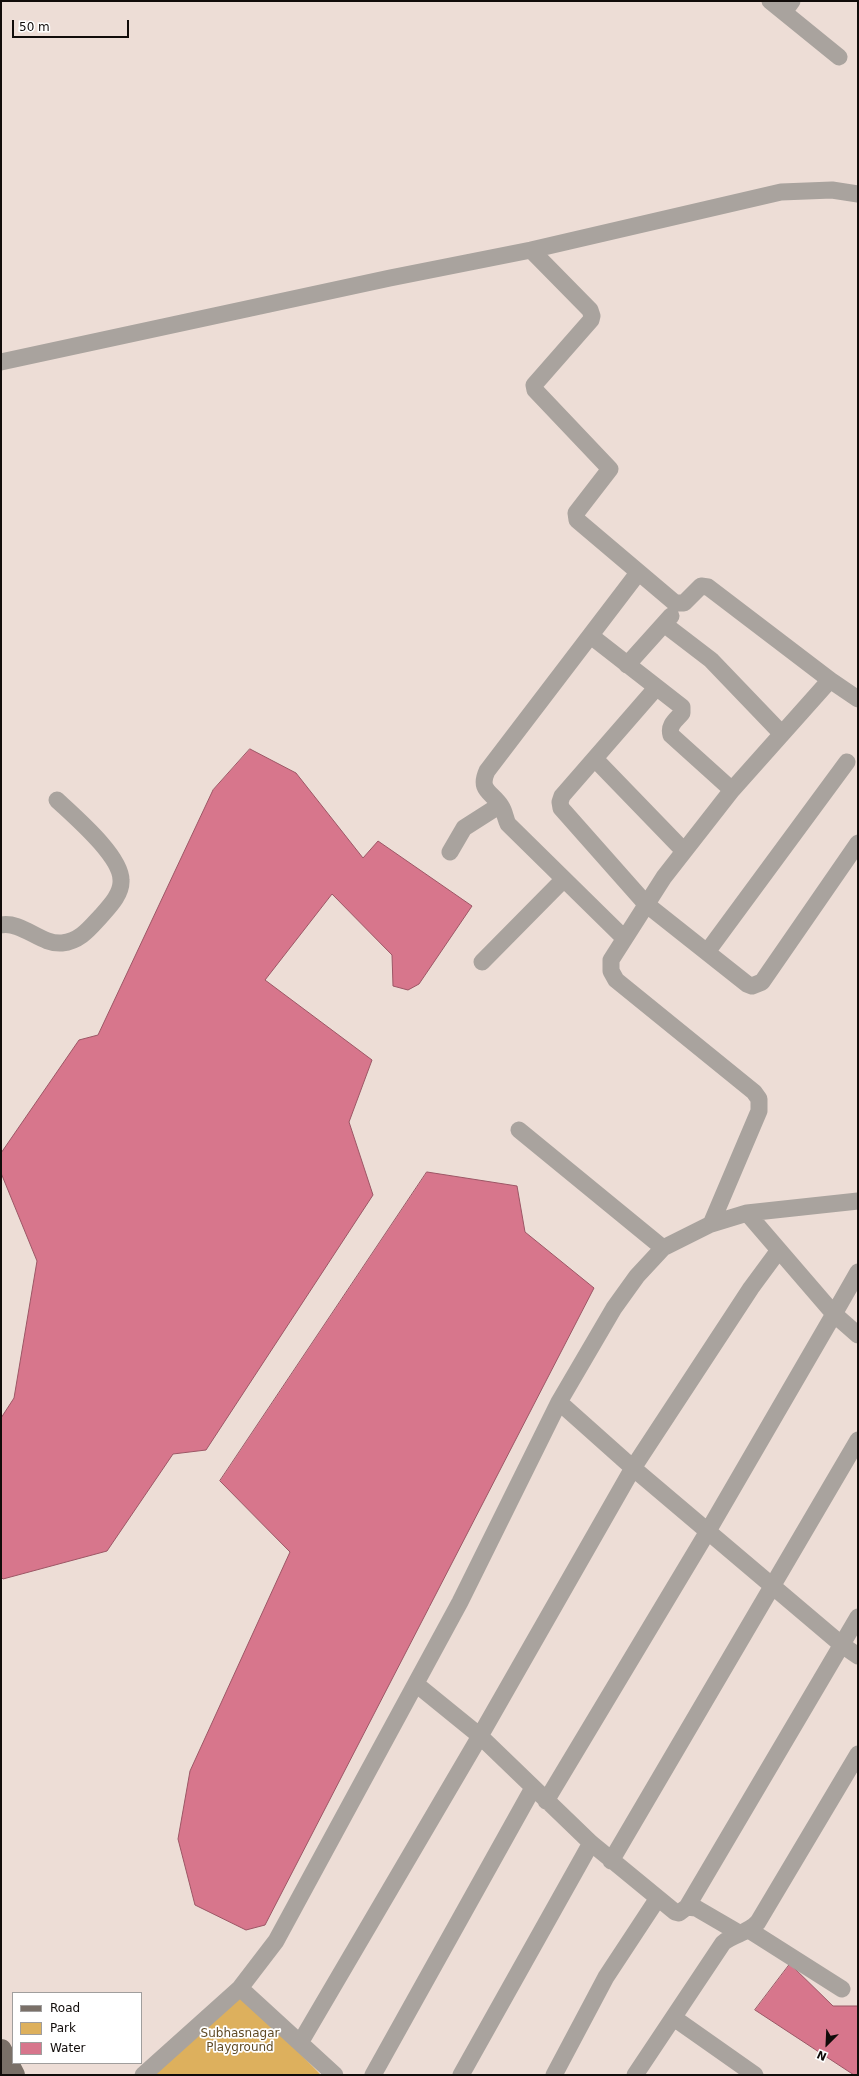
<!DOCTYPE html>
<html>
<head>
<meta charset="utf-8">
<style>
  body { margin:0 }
  #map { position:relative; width:859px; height:2076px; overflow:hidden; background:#edddd6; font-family:"DejaVu Sans",sans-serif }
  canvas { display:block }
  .frame { position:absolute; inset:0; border:2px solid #110c0a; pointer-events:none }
  .legend { position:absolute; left:12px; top:1992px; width:130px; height:72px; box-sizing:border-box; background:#fff; border:1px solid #a09e9d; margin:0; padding:5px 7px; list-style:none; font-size:12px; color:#110c0a }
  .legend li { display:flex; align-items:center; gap:8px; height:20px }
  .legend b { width:20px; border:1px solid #a09e9d }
  .north { position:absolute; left:807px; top:2024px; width:40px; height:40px; -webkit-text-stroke:3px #fff; paint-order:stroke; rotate:204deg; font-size:11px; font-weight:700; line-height:16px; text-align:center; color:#110c0a }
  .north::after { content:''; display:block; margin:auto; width:14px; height:18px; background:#110c0a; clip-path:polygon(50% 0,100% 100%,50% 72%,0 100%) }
  .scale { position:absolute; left:12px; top:20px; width:117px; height:18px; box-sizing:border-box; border:2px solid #110c0a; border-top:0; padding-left:5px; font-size:12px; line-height:14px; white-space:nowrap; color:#110c0a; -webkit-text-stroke:3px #fff; paint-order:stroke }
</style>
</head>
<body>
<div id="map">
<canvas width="859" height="2076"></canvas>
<div class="frame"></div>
<ul class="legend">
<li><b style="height:5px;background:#7a7068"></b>Road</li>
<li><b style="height:11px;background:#ddb05d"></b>Park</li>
<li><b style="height:11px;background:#d7768c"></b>Water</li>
</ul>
<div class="north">N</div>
<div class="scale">50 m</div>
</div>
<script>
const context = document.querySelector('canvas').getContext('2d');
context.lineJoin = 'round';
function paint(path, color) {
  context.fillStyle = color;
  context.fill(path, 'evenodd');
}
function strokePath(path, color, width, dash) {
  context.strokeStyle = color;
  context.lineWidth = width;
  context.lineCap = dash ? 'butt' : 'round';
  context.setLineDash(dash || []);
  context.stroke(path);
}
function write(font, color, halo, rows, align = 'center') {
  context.font = font + ' "DejaVu Sans",sans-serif';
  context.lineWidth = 3.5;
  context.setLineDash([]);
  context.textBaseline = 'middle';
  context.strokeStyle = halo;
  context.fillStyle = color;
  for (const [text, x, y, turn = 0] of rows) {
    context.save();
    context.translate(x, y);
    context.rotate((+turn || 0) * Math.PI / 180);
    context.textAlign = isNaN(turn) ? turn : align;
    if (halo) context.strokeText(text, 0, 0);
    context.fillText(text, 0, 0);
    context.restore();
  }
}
paint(new Path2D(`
  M242,1994l79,81h-170z`), '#ddb05d');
const water = new Path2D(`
  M250,749l46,24 67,85 15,-17 94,65 -53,78 -11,6 -15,-4 -1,-31 -60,-61 -67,86 107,80 -23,62 24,73 -167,255 -33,4 -66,97 -104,28 -2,-2v-159l13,-20 23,-137 -36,-88v-20l78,-113 19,-5 115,-245z
  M427,1172l90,14 8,46 69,56 -329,637 -19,5 -51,-25 -17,-66 12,-68 100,-219 -70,-71z
  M790,1964l43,42h25v69h-4l-99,-65z`);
paint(water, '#d7768c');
strokePath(water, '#9c5665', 1);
strokePath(new Path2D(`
  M770,1l69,56
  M784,12l8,-11
  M531,250l59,60 2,6 -1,4 -57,65 1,5 75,79 -34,44 1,7 98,83h9l17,-17 7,1 122,93
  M1,362l389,-84 141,-28 250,-58 51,-2 26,4
  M664,624l47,36 71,74
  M591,636l91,71v6c-6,7 -14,12 -11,22l61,55
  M627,665l44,-49
  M656,688l-94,108 -2,6 1,6 85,96 101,80 5,2 10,-4 96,-139
  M595,759l89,92
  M450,852l14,-24 36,-23
  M1,925c21,-4 40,20 61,18 18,-2 27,-14 39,-27 8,-9 21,-22 20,-36 0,-24 -46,-63 -64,-80
  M624,938l-116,-114c-3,-6 -3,-12 -7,-18 -9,-14 -23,-15 -14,-35l151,-198
  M707,952l140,-190
  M482,962l82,-83
  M519,1130l144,118
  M747,1213l87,101 24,-42
  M711,1224l48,-113v-12l-5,-7 -138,-112 -5,-9v-11l53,-83 68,-87 98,-110 28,19
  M559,1402l74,66 118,-180 28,-38
  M546,1801l162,-270 126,-217 24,21
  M611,1861l247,-421
  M687,1907l171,-290
  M749,1930l93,59
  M739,1933l-43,-25 -9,-1 -8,6 -4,-1 -84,-69 -111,-107 153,-268 209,177 16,11
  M240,1988l95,87
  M674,2018l81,57
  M300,2043l180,-307 -64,-52
  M143,2075l97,-87 36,-47 184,-339 99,-200 55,-94 23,-32 26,-28 48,-24 36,-11 111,-12
  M373,2075l160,-287
  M461,2075l130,-232
  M554,2075l52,-98 52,-79
  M635,2075l88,-132c10,-9 26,-10 35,-21l100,-168`), '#a9a39e', 17);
strokePath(new Path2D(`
  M1,2050l13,25`), '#7a7068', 22);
write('12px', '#604b25', '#fff', [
  ["Subhasnagar",240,2034],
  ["Playground",240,2048]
]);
</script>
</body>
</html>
